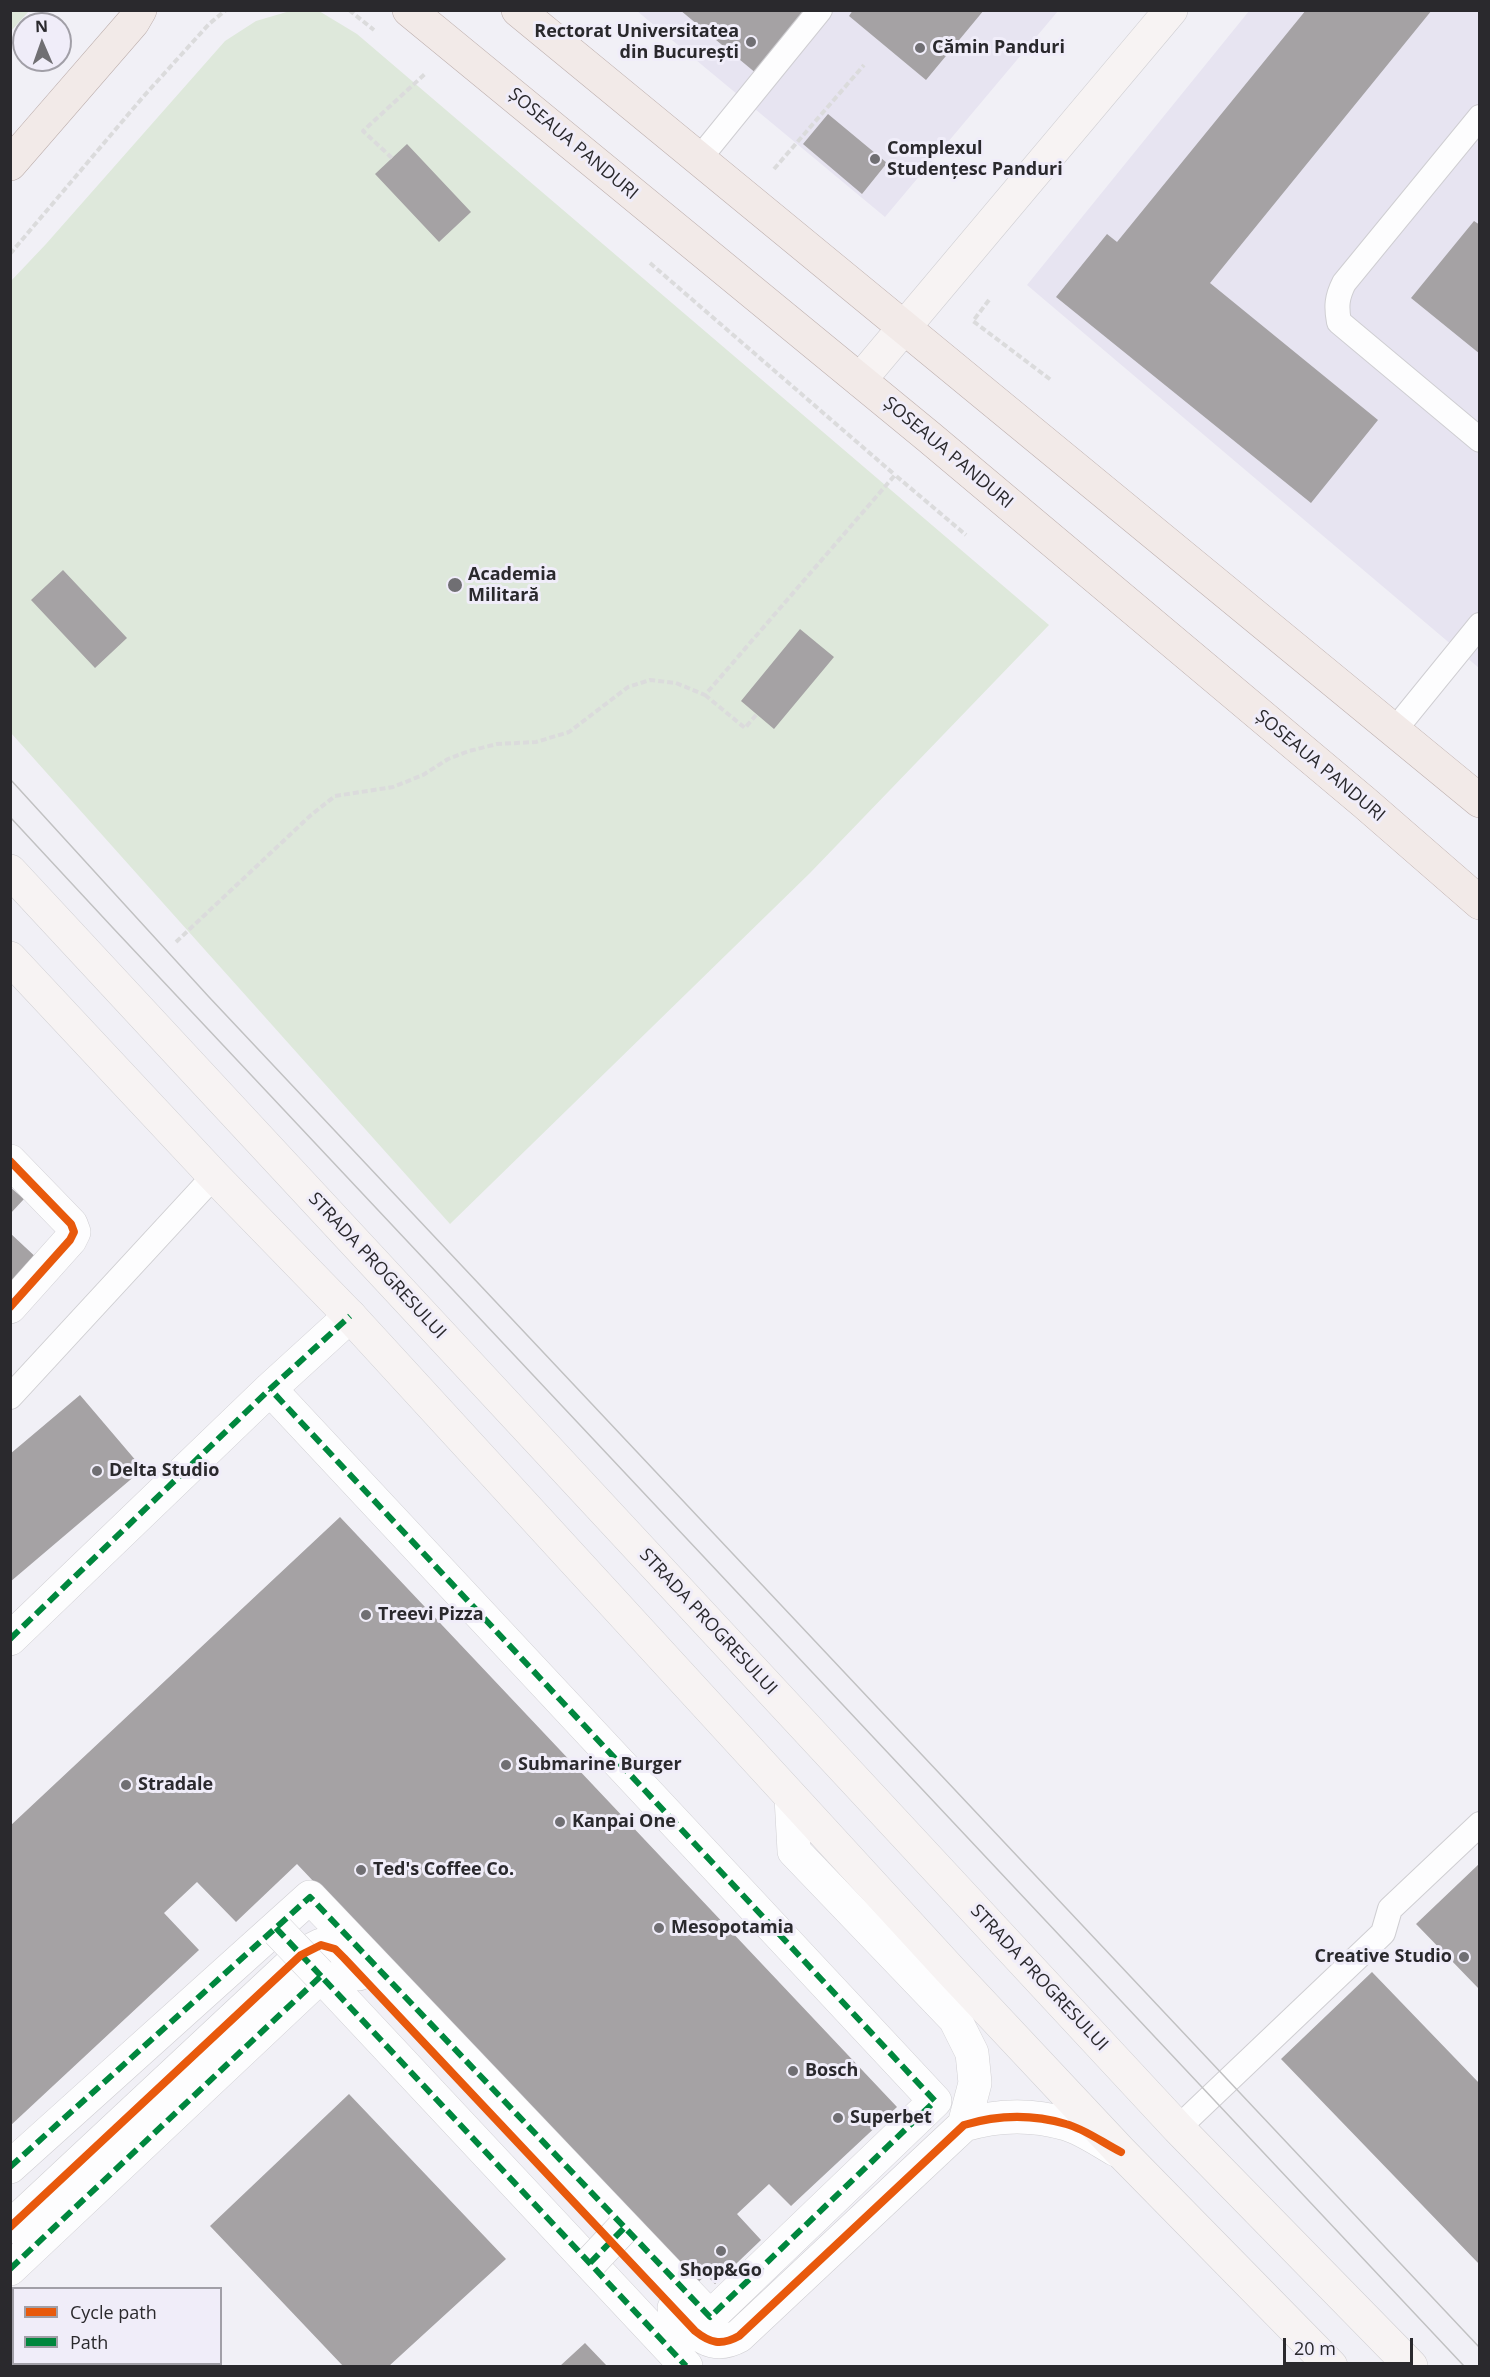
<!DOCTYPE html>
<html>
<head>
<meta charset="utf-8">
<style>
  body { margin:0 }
  #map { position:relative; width:1490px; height:2377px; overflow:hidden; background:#f1f0f6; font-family:"Open Sans",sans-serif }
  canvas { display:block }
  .frame { position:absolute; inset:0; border:12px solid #2a292d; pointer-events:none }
  .legend { position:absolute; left:12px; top:2287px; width:210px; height:78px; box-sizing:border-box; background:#f0edf9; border:2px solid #a19fa7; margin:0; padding:8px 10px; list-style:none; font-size:18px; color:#2a292d }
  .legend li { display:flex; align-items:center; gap:12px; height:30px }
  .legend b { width:30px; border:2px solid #a19fa7 }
  .north { position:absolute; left:12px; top:12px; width:60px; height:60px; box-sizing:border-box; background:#f0edf9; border:2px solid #a19fa7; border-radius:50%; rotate:358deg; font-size:16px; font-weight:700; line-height:24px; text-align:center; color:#2a292d }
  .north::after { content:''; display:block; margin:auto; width:21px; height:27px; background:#706f73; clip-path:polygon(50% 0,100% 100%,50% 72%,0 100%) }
  .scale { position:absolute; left:1283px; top:2338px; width:130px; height:27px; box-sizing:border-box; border:3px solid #2a292d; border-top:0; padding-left:8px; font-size:18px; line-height:21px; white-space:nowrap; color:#2a292d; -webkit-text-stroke:4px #f0edf9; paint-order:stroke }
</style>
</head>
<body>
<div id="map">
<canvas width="1490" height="2377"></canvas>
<div class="frame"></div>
<ul class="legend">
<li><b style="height:8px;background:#e8590c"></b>Cycle path</li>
<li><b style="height:8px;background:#00873e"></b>Path</li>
</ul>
<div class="north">N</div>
<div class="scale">20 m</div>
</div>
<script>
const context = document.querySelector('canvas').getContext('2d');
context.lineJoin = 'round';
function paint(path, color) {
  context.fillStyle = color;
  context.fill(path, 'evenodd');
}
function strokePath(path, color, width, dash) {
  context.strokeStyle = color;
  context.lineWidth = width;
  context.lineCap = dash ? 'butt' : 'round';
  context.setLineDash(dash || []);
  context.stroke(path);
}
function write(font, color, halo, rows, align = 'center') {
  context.font = font + ' "Open Sans",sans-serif';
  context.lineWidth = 6;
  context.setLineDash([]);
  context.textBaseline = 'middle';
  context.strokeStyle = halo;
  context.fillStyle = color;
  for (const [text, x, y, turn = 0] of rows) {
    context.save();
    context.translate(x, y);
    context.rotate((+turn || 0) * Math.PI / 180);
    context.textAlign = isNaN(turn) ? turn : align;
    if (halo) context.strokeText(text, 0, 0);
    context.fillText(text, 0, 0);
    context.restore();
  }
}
paint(new Path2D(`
  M637,11h421l-173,206z
  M1249,11h230v657l-452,-383z`), '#e7e4f1');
paint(new Path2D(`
  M11,10l18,1 -18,20 -1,-20z
  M290,11h29l38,23 692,591 -239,248 -360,351 -439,-491 -1,-451 36,-38 179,-203 31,-20z`), '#dee8db');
paint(new Path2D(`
  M680,10h129l-52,64z
  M853,10h131l-58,70 -77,-64z
  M1306,10h126l-222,273 168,137 -67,83 -255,-206 51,-63 10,8z
  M828,114l59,49 -25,31 -59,-50z
  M407,144l64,68 -32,30 -64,-68z
  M1474,221l6,4v129l-69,-56z
  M63,570l64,68 -32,30 -64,-68z
  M800,629l34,28 -60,72 -33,-28z
  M10,1187l14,12 -14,15z
  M10,1233l30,28 -23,26 -7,-6z
  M80,1395l63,74 -133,113v-128z
  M340,1517l557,590 -106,99 -22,-22 -32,30 24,26 -46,44 -9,-9 -11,10 -398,-421 -61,58 -39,-40 -33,31 35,37 -189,176v-300z
  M1480,1863v127l-64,-66z
  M1372,1972l108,112v181l-199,-206z
  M349,2094l157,165 -117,107h-46l-133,-140z
  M585,2343l22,23h-47z
  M55,2364h78l3,2h-84z`), '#a5a2a4');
const lane = new Path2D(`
  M1480,117l-136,166c-7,14 -8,23 -5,39l141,118
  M699,159l121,-149
  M1393,732l87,-107
  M10,1397l204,-221
  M1178,2128l205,-195 7,-24 90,-85`);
const street = new Path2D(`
  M10,1161l61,63 3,8 -4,8 -60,67
  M10,1639l260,-250 80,-73
  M791,1797l3,54 161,168 17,34 3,30 -11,42
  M10,2167l300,-270 400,420 225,-216 -665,-712
  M10,2227l291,-272 20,-10 14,4 24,25
  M10,2269l311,-293 365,390
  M674,2308c19,21 34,45 65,28l225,-211c33,-10 68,-11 102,-1 17,5 34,17 50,26`);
const secondary = new Path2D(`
  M860,380l311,-370
  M10,871l1168,1257 233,238
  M10,958l204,218 136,140 602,656 169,180 210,214`);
const primary = new Path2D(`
  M409,10l520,427 436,366 115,100
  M518,10l962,791
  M10,164l123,-142 7,-12`);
strokePath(lane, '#cfced2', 26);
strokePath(street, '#cfced2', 34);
strokePath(secondary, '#cfced2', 34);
strokePath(primary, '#bdafad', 34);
strokePath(new Path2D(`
  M349,10l25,20
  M392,158l-29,-27 63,-58
  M774,169l90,-104
  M10,254l133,-157 66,-73 17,-14
  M650,263l245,212
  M989,300l-16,21 78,59
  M705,695l40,33 12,-14
  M176,942l135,-127 24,-19 58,-9 30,-12 25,-16 21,-8 28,-7 39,-2 33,-10 59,-45 22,-7 26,3 29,12 190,-220 71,60`), '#dbdbdc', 4, [6, 3]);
strokePath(lane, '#fdfdfe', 24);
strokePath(street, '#fdfdfe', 33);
strokePath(secondary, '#f7f3f3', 33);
strokePath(primary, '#f2eae8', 33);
strokePath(new Path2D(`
  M10,779l199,218 1271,1351
  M10,817l103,111 1351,1438`), '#c1c1c2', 1.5);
const streetBridge = new Path2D(`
  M278,1931l41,43
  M592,2261l30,-32`);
strokePath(streetBridge, '#cfced2', 34, []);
strokePath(streetBridge, '#fdfdfe', 33);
strokePath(new Path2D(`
  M10,1639l260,-250 80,-73
  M276,1928l45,48
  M10,2167l300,-270 400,420 225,-216 -665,-712
  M590,2263l35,-36
  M10,2269l311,-293 365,390`), '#00873e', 6, [12, 6]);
strokePath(new Path2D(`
  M10,1161l61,63 3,8 -4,8 -60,67
  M10,2227l291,-272 20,-10 14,4 9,9 351,373c15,12 26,15 44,5l225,-211c33,-10 68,-11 102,-1 19,5 37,19 55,28`), '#e8590c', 8);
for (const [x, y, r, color] of [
  [751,42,6,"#706f73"],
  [920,48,6,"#706f73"],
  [875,159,6,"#706f73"],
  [455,585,8,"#706f73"],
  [97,1471,6,"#706f73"],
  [366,1615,6,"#706f73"],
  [506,1765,6,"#706f73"],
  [126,1785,6,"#706f73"],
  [560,1822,6,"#706f73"],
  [361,1870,6,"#706f73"],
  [659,1928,6,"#706f73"],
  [1464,1957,6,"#706f73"],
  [793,2071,6,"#706f73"],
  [838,2118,6,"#706f73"],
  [721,2251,6,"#706f73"]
]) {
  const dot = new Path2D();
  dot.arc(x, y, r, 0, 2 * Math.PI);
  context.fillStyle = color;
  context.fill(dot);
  strokePath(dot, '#f0edf9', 2);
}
write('bold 18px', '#2a292d', '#f0edf9', [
  ["Rectorat Universitatea",739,32,"right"],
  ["din București",739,53,"right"],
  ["Cămin Panduri",932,48],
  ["Complexul",887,149],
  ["Studențesc Panduri",887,170],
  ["Academia",468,575],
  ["Militară",468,596],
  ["Delta Studio",109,1471],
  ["Treevi Pizza",378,1615],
  ["Submarine Burger",518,1765],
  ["Stradale",138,1785],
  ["Kanpai One",572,1822],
  ["Ted's Coffee Co.",373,1870],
  ["Mesopotamia",671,1928],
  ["Creative Studio",1452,1957,"right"],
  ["Bosch",805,2071],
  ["Superbet",850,2118],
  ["Shop&Go",721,2271,"center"]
], 'left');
write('18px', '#2a292d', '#f0edf9', [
  ["ȘOSEAUA PANDURI",573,144,40],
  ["ȘOSEAUA PANDURI",948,453,40],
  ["ȘOSEAUA PANDURI",1320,766,40],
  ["STRADA PROGRESULUI",377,1266,47],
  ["STRADA PROGRESULUI",708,1622,47],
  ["STRADA PROGRESULUI",1039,1978,47]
]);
</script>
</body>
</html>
